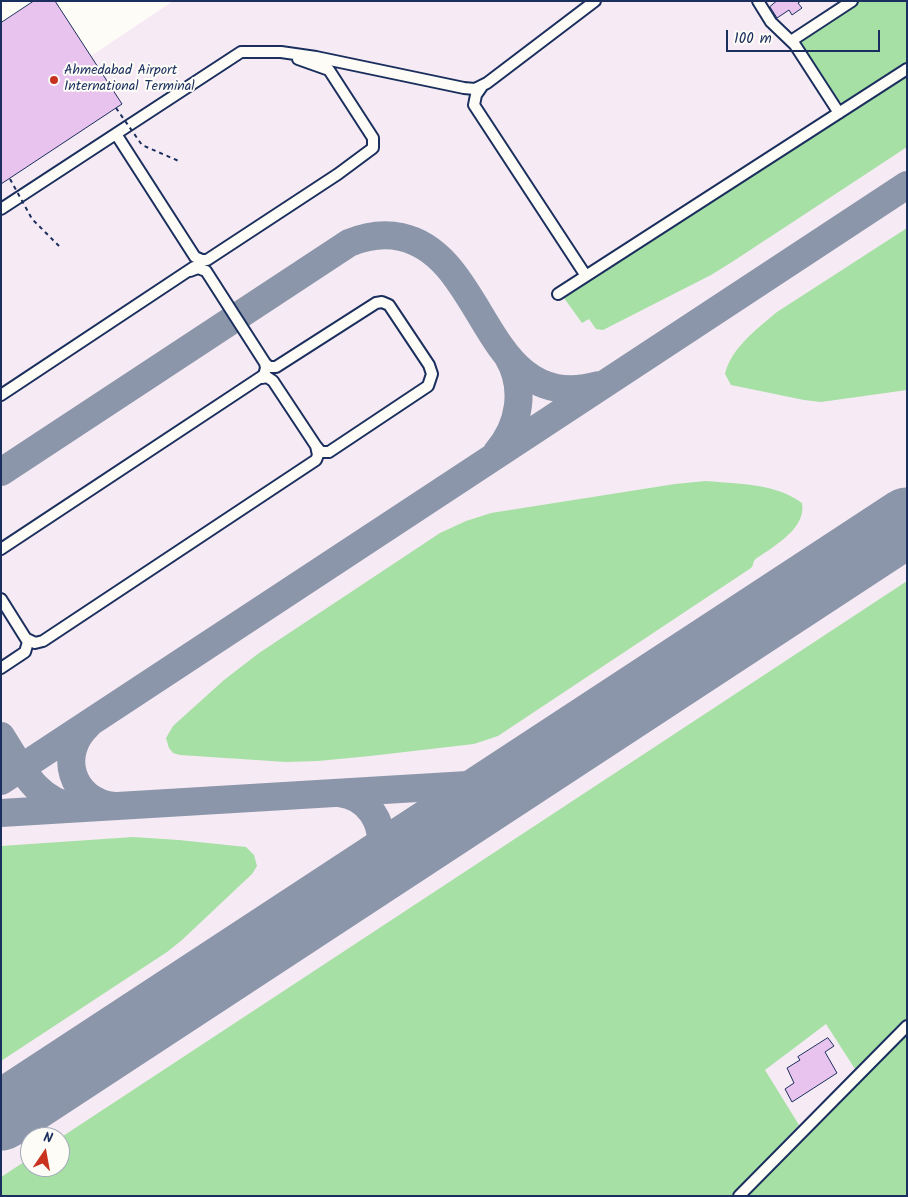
<!DOCTYPE html>
<html>
<head>
<meta charset="utf-8">
<style>
  body { margin:0 }
  #map { position:relative; width:908px; height:1197px; overflow:hidden; background:#fdfcf7; font-family:Kalam,sans-serif }
  canvas { display:block }
  .frame { position:absolute; inset:0; border:2px solid #1b2f5e; pointer-events:none }
  .north { position:absolute; left:20px; top:1127px; width:50px; height:50px; box-sizing:border-box; background:#fdfcf7; border:1px solid #a3aaba; border-radius:50%; rotate:12deg; font-size:14px; font-weight:700; line-height:20px; text-align:center; color:#1b2f5e }
  .north::after { content:''; display:block; margin:auto; width:18px; height:22px; background:#c8321e; clip-path:polygon(50% 0,100% 100%,50% 72%,0 100%) }
  .scale { position:absolute; left:726px; top:30px; width:154px; height:22px; box-sizing:border-box; border:2px solid #1b2f5e; border-top:0; padding-left:6px; font-size:15px; line-height:18px; white-space:nowrap; color:#1b2f5e; -webkit-text-stroke:4px #fdfcf7; paint-order:stroke }
</style>
</head>
<body>
<div id="map">
<canvas width="908" height="1197"></canvas>
<div class="frame"></div>
<div class="north">N</div>
<div class="scale">100 m</div>
</div>
<script>
const context = document.querySelector('canvas').getContext('2d');
context.lineJoin = 'round';
function paint(path, color) {
  context.fillStyle = color;
  context.fill(path, 'evenodd');
}
function strokePath(path, color, width, dash) {
  context.strokeStyle = color;
  context.lineWidth = width;
  context.lineCap = dash ? 'butt' : 'round';
  context.setLineDash(dash || []);
  context.stroke(path);
}
function write(font, color, halo, rows, align = 'center') {
  context.font = font + ' Kalam,sans-serif';
  context.lineWidth = 4;
  context.setLineDash([]);
  context.textBaseline = 'middle';
  context.strokeStyle = halo;
  context.fillStyle = color;
  for (const [text, x, y, turn = 0] of rows) {
    context.save();
    context.translate(x, y);
    context.rotate((+turn || 0) * Math.PI / 180);
    context.textAlign = isNaN(turn) ? turn : align;
    if (halo) context.strokeText(text, 0, 0);
    context.fillText(text, 0, 0);
    context.restore();
  }
}
paint(new Path2D(`
  M34,1h21l36,55 82,-55h734v1195h-906v-1173zM30,1137h30v30h-30z`), '#f6ebf4');
paint(new Path2D(`
  M860,1h47v65l-60,37h-5l-7,-4 -35,-55 4,-7z
  M907,75v72l-175,115 -21,13 -108,55 -7,-1 -7,-10 -7,4 -18,-25z
  M907,228v162l-86,12 -17,-2 -73,-15 -6,-11c6,-26 33,-46 52,-62z
  M706,481c33,3 69,2 96,22 4,22 -20,38 -36,49 -3,2 -10,6 -12,9 -1,3 -1,5 -3,7l-253,168 -24,8 -104,12 -52,5 -32,1 -106,-7 -7,-2 -4,-5 -3,-10 7,-12 51,-46 35,-27 181,-120 26,-12 25,-8 184,-29z
  M907,581v437l-52,51 -29,-45 -61,46 34,55 -68,71h-730v-19l29,-19v9h30v-29z
  M133,837l46,3 67,7 8,8 3,11 -5,8 -70,66 -15,12 -166,109v-215z
  M907,1034v162h-160z`), '#a7e0a5');
strokePath(new Path2D(`
  M497,452c23,-27 29,-64 11,-95
  M1,472l348,-229c17,-7 34,-10 52,-6 88,19 82,180 198,148
  M88,725c-31,29 -17,76 26,81
  M1,736c20,31 34,64 73,71
  M1,781l906,-596
  M339,793c29,3 46,30 41,57 -1,6 -2,14 -6,19 -2,3 -6,6 -9,8
  M1,813l500,-30 20,-8`), '#8c96aa', 28);
strokePath(new Path2D(`
  M1,1116l906,-594`), '#8c96aa', 69);
const building = new Path2D(`
  M34,1h21l67,103 -121,80v-161z
  M777,1h24l-3,2 4,5 -10,7 -3,-5 -12,8 -7,-11z
  M828,1038l6,8 -9,6 12,21 -45,29 -7,-13 9,-6 -7,-15 13,-8 -2,-3z`);
paint(building, '#e7c3ee');
strokePath(building, '#1b2f5e', 1);
const minor = new Path2D(`
  M758,1l13,21 24,23 44,68
  M791,41l61,-40
  M483,85l-7,10 -2,10 112,171
  M116,134l79,123 7,3h5l131,-86 35,-26v-10l-44,-68 -31,-11
  M1,209l240,-157h40l35,5 148,31 11,1 12,-6 108,-82
  M558,294l349,-225
  M265,363l4,4h7l100,-64 6,-1 7,3 40,60 3,9 -4,12 -99,66h-8l-5,-6
  M1,395l193,-128
  M1,549l263,-174 2,-7 -1,-5 -59,-92 -8,-3 -8,3
  M1,599l27,43 -3,10 -24,16
  M27,639l8,4 8,-2 273,-181 2,-5 -2,-9 -43,-65 -6,-4 -5,1
  M739,1196l168,-170`);
strokePath(minor, '#1b2f5e', 14);
strokePath(minor, '#fdfcf7', 10);
strokePath(new Path2D(`
  M116,108l26,37 39,17
  M10,179l22,40 27,27`), '#1b2f5e', 2, [4, 4]);
for (const [x, y, r, color] of [
  [54,80,5,"#c8321e"]
]) {
  const dot = new Path2D();
  dot.arc(x, y, r, 0, 2 * Math.PI);
  context.fillStyle = color;
  context.fill(dot);
  strokePath(dot, '#fdfcf7', 2);
}
write('14px', '#1b2f5e', '#fdfcf7', [
  ["Ahmedabad Airport",64,72],
  ["International Terminal",64,88]
], 'left');
</script>
</body>
</html>
